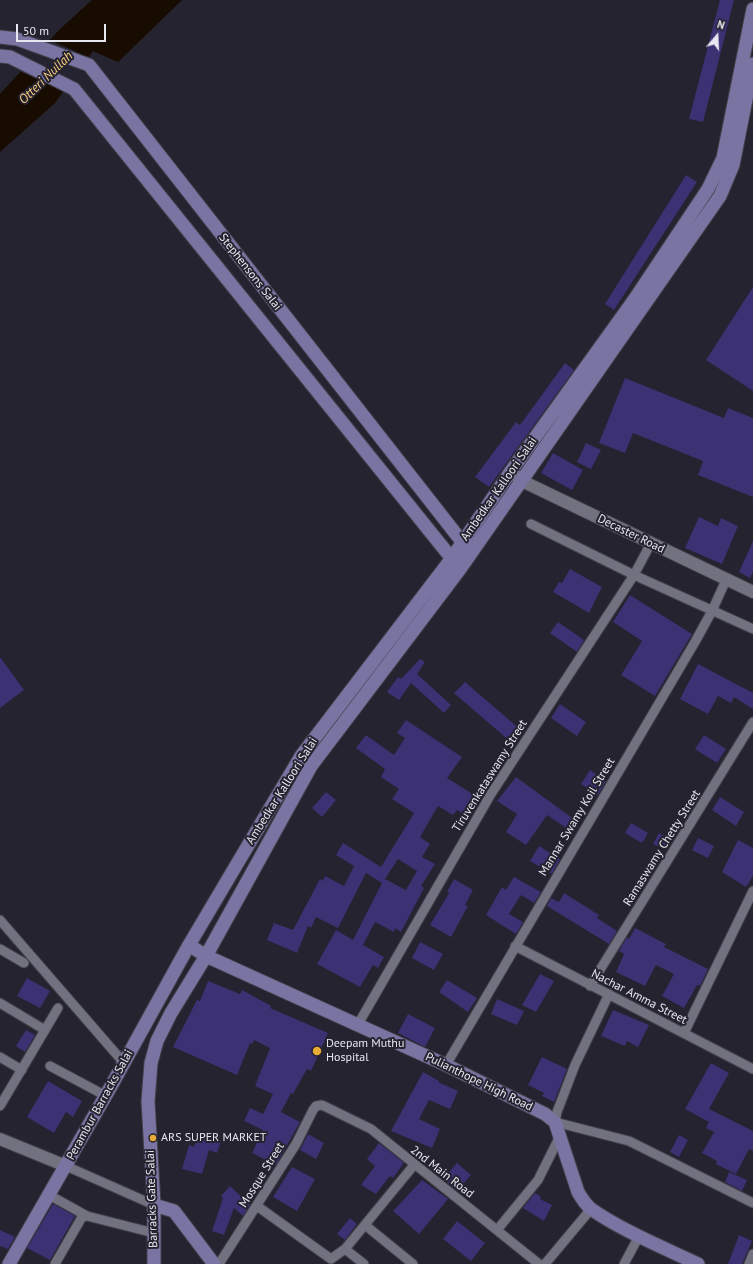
<!DOCTYPE html>
<html>
<head>
<meta charset="utf-8">
<style>
  body { margin:0 }
  #map { position:relative; width:753px; height:1264px; overflow:hidden; background:#24232f; font-family:"PT Sans",sans-serif }
  canvas { display:block }
  .north { position:absolute; left:697px; top:16px; width:40px; height:40px; -webkit-text-stroke:3px #24232f; paint-order:stroke; rotate:19deg; font-size:11px; font-weight:700; line-height:16px; text-align:center; color:#e7e7f0 }
  .north::after { content:''; display:block; margin:auto; width:14px; height:18px; background:#e7e7f0; clip-path:polygon(50% 0,100% 100%,50% 72%,0 100%) }
  .scale { position:absolute; left:16px; top:24px; width:90px; height:18px; box-sizing:border-box; border:2px solid #e7e7f0; border-top:0; padding-left:5px; font-size:12px; line-height:14px; white-space:nowrap; color:#e7e7f0; -webkit-text-stroke:3px #24232f; paint-order:stroke }
</style>
</head>
<body>
<div id="map">
<canvas width="753" height="1264"></canvas>
<div class="north">N</div>
<div class="scale">50 m</div>
</div>
<script>
const context = document.querySelector('canvas').getContext('2d');
context.lineJoin = 'round';
function paint(path, color) {
  context.fillStyle = color;
  context.fill(path, 'evenodd');
}
function strokePath(path, color, width, dash) {
  context.strokeStyle = color;
  context.lineWidth = width;
  context.lineCap = dash ? 'butt' : 'round';
  context.setLineDash(dash || []);
  context.stroke(path);
}
function write(font, color, halo, rows, align = 'center') {
  context.font = font + ' "PT Sans",sans-serif';
  context.lineWidth = 4;
  context.setLineDash([]);
  context.textBaseline = 'middle';
  context.strokeStyle = halo;
  context.fillStyle = color;
  for (const [text, x, y, turn = 0] of rows) {
    context.save();
    context.translate(x, y);
    context.rotate((+turn || 0) * Math.PI / 180);
    context.textAlign = isNaN(turn) ? turn : align;
    if (halo) context.strokeText(text, 0, 0);
    context.fillText(text, 0, 0);
    context.restore();
  }
}
paint(new Path2D(`
  M92,0h90l-64,62 -25,-11 -38,52 -55,49v-58l60,-65z`), '#180b00');
paint(new Path2D(`
  M48,39l40,18 -4,10 -18,25 -47,-21z`), '#24232f');
paint(new Path2D(`
  M720,0h14l-31,122 -14,-3z
  M686,175l11,7 -83,128 -9,-6z
  M753,287v104l-47,-31z
  M565,363l9,7 -85,117 -14,-10 41,-55 4,3z
  M625,378l99,40 4,-10 25,10v79l-55,-22 5,-14 -70,-28 -8,20 -26,-10z
  M586,443l15,7 -10,19 -14,-7z
  M553,453l30,17 -11,20 -31,-17z
  M699,517l19,9 3,-8 17,8 -16,38 -37,-16z
  M753,541v31l-3,6 -11,-6z
  M570,569l32,18 -13,26 -36,-21 6,-10 3,1z
  M630,595l62,39 -37,62 -34,-21 21,-34 -29,-19z
  M558,622l26,18 -7,12 -27,-19z
  M0,657l24,33 -24,18z
  M420,659l5,3 -8,12 34,31 -7,8 -33,-30 -12,17 -12,-8 11,-15 3,2z
  M698,664l55,29v16l-19,-12 -3,6 -13,-7 -10,18 -28,-15z
  M465,682l57,49 -10,12 -58,-50z
  M560,704l26,18 -9,14 -26,-18z
  M406,720l56,37 -15,21 29,18 -11,19 -8,-5 -4,5 -15,-9 -18,31 10,7 -8,13 13,7 -14,22 3,2 -23,44 -6,-4 -1,4 -19,-10 -12,23 21,12 -6,11 -5,-3 -13,22 -43,-23 19,-34 17,10 29,-57 -16,-10 -28,55 -22,-11 -5,11 -3,-2 -11,27 -30,-13 7,-17 19,7 27,-51 3,2 2,-5 19,10 10,-20 -18,-11 7,-12 38,24 33,-54 -22,-14 7,-10 -18,-12 4,-8 -29,-21 10,-13 28,20 11,-17 -8,-5zM398,859l19,12 -11,19 -21,-11z
  M704,735l22,14 -9,14 -22,-14z
  M590,770l16,11 -8,14 -17,-11z
  M516,777l63,46 -7,9 -25,-17 -21,30 -20,-13 11,-18 -20,-13z
  M326,792l10,8 -14,17 -10,-9z
  M720,797l24,15 -8,14 -24,-16z
  M631,823l17,10 -6,10 -17,-10z
  M659,833l12,6 -5,11 -13,-6z
  M698,838l16,8 -6,12 -16,-8z
  M738,840l15,8v28l-7,11 -24,-15z
  M539,846l21,13 -8,15 -22,-13z
  M514,877l27,15 -7,11 -13,-8 -12,19 14,8 -7,12 -30,-19 16,-28 4,3z
  M454,879l19,11 -8,15 3,1 -17,31 -21,-12 19,-32 -2,-1z
  M564,893l35,22 -2,3 20,13 -8,13 -62,-38 4,-8 8,4z
  M635,928l31,16 -2,3 44,22 -8,17 -3,-1 -13,23 -22,-12 12,-22 -18,-9 -11,21 -29,-14 8,-18 -5,-3 8,-14 2,2z
  M420,942l23,12 -9,16 -22,-12z
  M540,974l14,7 -18,31 -14,-7z
  M27,978l23,13 -10,17 -23,-12z
  M447,980l30,18 -9,14 -29,-20z
  M208,981l32,13 2,-4 29,16 -1,2 58,25 -17,38 -4,-2 -14,25 -2,-1 -10,19 19,10 -24,43 -24,-12 11,-23 -19,-9 6,-13 13,6 10,-20 -18,-8 15,-38 -16,-8 -2,4 -2,-1 -13,32 -64,-28 24,-47 3,1z
  M497,999l27,12 -7,14 -26,-11z
  M613,1010l36,15 -11,22 -11,-6 -2,5 -24,-10z
  M408,1014l27,14 -10,19 -27,-14z
  M26,1030l9,5 -10,17 -9,-6z
  M542,1057l25,12 -13,33 -12,-6 2,-3 -16,-8z
  M711,1063l18,10 -20,36 44,22v20l-4,-2 -13,25 -20,-10 1,-3 -15,-8 12,-21 -8,-4 3,-6 -24,-13z
  M423,1072l16,9 -1,1 20,9 -8,18 -21,-9 -10,19 21,10 -8,19 -41,-17z
  M48,1081l34,20 -9,16 -7,-5 -12,21 -27,-16z
  M199,1133l22,8 -4,12 -8,-3 -7,24 -20,-5 7,-24 5,2z
  M308,1134l16,9 -8,16 -16,-9z
  M679,1135l9,5 -9,17 -9,-5z
  M379,1143l25,20 -11,15 -3,-2 -14,18 -15,-9 14,-19 -8,-7z
  M457,1163l14,12 -14,16 -14,-12z
  M292,1167l23,12 -18,32 -24,-14z
  M729,1172l18,8 -5,11 -17,-9z
  M422,1180l26,19 -29,35 -26,-23z
  M230,1186l20,19 -7,11 -9,-8 -10,27 -12,-4 11,-33 -2,-2z
  M535,1193l6,4 -1,2 12,6 -8,16 -21,-13z
  M53,1204l22,12 -25,44 -23,-12z
  M350,1218l7,6 -12,16 -8,-6z
  M457,1221l28,22 -14,18 -28,-22z
  M0,1230l15,7 -7,12 -8,-3z
  M739,1235l13,6 -10,23h-14z`), '#3b3173');
const minor = new Path2D(`
  M531,524l103,51 119,54
  M0,920l124,143
  M515,946l238,123
  M0,949l24,14
  M590,986l163,-264
  M609,994l-34,71 -18,47 -2,10 74,19 124,62
  M0,1003l45,27
  M357,1026l134,-232 143,-219 17,-32
  M684,1033l69,-142
  M0,1057l22,13
  M446,1065l249,-423 17,-31 14,-31
  M50,1066l56,30
  M0,1106l58,-98
  M66,1166l88,39
  M49,1195l38,21
  M257,1206l74,53 14,-10
  M365,1225l48,39
  M497,1230l41,-50 22,-44
  M55,1264l27,-47 5,-1 67,17
  M219,1264l77,-120 17,-34 3,-4 6,-1 49,24 168,135
  M364,1264l-19,-15 69,-84
  M545,1264l46,-55
  M624,1264l15,-28
  M749,1264l4,-10`);
const tertiary = new Path2D(`
  M515,475l7,6 231,111
  M0,1139l66,27`);
const secondary = new Path2D(`
  M0,37l17,2 72,26 374,478 6,4
  M0,56l10,1 64,32 383,476
  M189,945l17,11 240,109 99,49 10,8 23,70c4,7 7,12 13,17 30,21 73,39 107,55
  M154,1205l20,6 40,53
  M9,1264l101,-176 79,-143 112,-189 151,-198 59,-87 123,-171 74,-111 15,-31 30,-149
  M154,1264v-59l-6,-104 3,-38 6,-22 14,-28 35,-57 105,-190 149,-197 260,-373 13,-31 20,-101`);
strokePath(minor, '#41414b', 11);
strokePath(tertiary, '#41414b', 14);
strokePath(secondary, '#41414b', 15);
strokePath(minor, '#71717f', 9);
strokePath(tertiary, '#71717f', 12);
strokePath(secondary, '#7974a2', 13);
for (const [x, y, r, color] of [
  [317,1051,5,"#e8ab37"],
  [153,1138,4,"#e8ab37"]
]) {
  const dot = new Path2D();
  dot.arc(x, y, r, 0, 2 * Math.PI);
  context.fillStyle = color;
  context.fill(dot);
  strokePath(dot, '#24232f', 1.5);
}
write('12px', '#e7e7f0', '#24232f', [
  ["Stephensons Salai",250,272,52],
  ["Ambedkar Kalloori Salai",499,489,-55],
  ["Decaster Road",631,534,26],
  ["Tiruvenkataswamy Street",490,776,-58],
  ["Ambedkar Kalloori Salai",282,791,-58],
  ["Mannar Swamy Koil Street",577,817,-59],
  ["Ramaswamy Chetty Street",662,848,-58],
  ["Nachar Amma Street",639,997,27],
  ["Pulianthope High Road",479,1082,26],
  ["Perambur Barracks Salai",100,1105,-61],
  ["2nd Main Road",442,1172,38],
  ["Mosque Street",262,1175,-58],
  ["Barracks Gate Salai",152,1199,-92]
]);
write('12px', '#e7e7f0', '#24232f', [
  ["Deepam Muthu",326,1044],
  ["Hospital",326,1058],
  ["ARS SUPER MARKET",161,1138]
], 'left');
write('italic 13px', '#fece7f', '#24232f', [
  ["Otteri Nullah",46,78,-44]
]);
</script>
</body>
</html>
